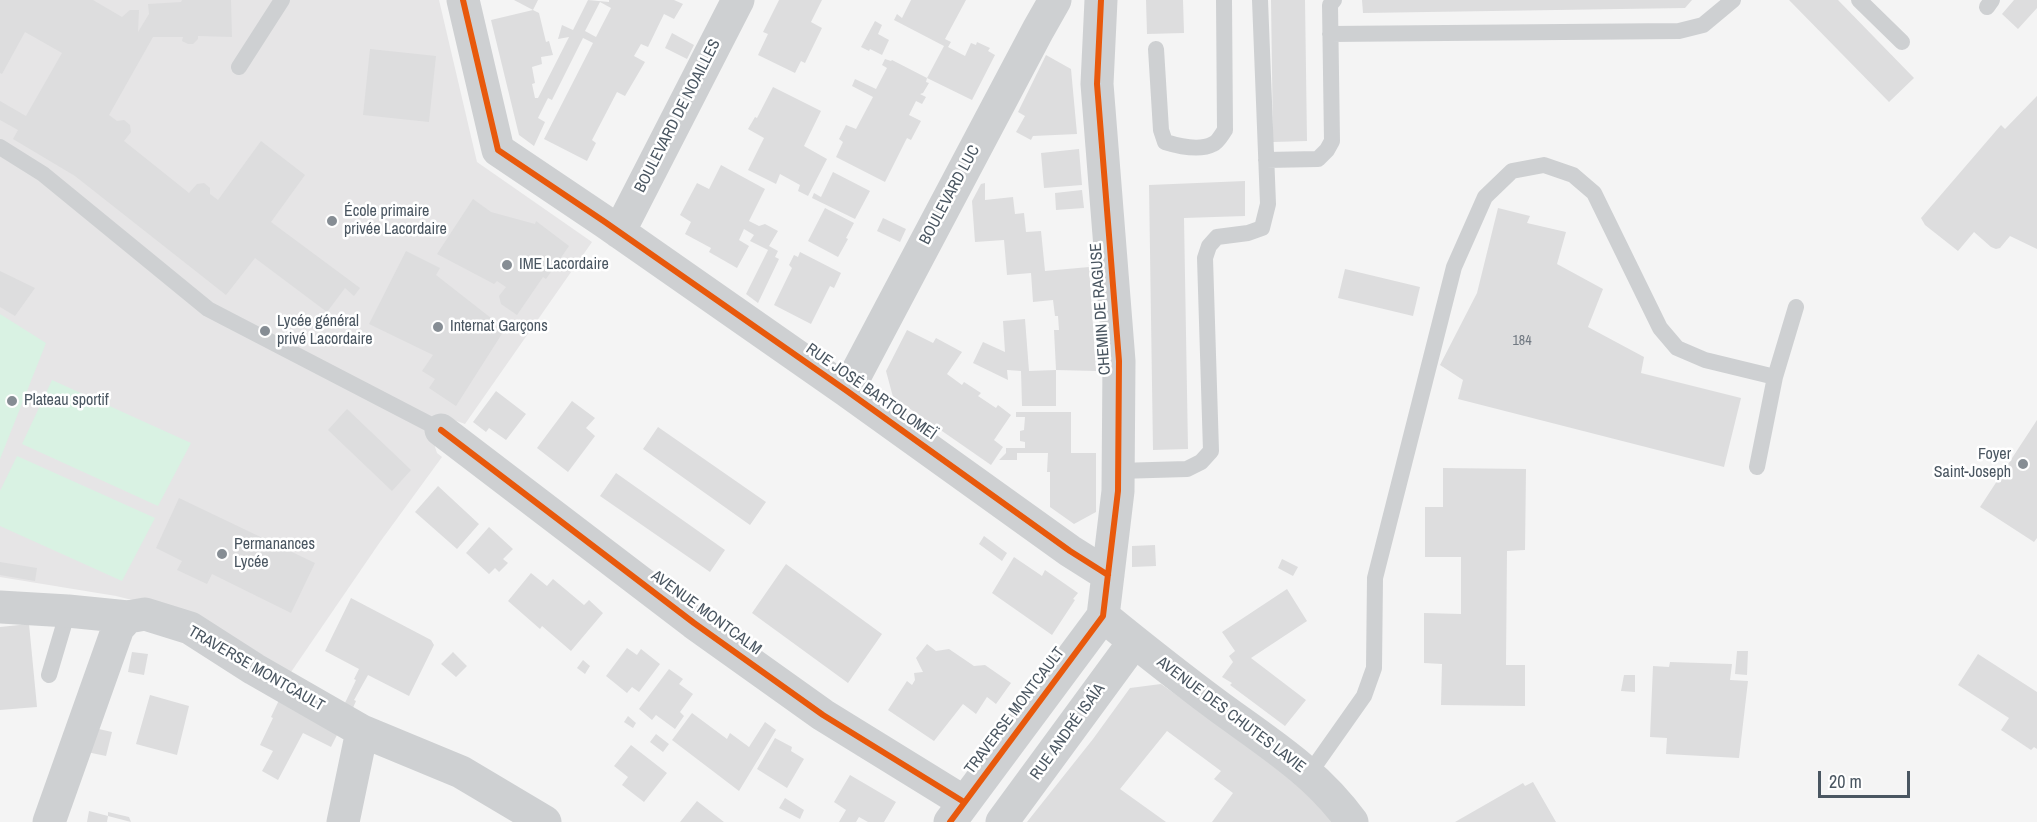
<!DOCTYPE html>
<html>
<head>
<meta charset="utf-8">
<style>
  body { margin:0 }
  #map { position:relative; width:2037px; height:822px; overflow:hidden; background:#f4f4f4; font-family:"Archivo Narrow",sans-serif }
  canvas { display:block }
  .scale { position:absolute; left:1818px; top:771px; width:92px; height:27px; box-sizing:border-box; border:3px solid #4a5661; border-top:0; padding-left:8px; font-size:18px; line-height:21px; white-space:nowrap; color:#4a5661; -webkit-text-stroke:4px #fff; paint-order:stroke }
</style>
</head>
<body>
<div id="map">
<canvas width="2037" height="822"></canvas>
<div class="scale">20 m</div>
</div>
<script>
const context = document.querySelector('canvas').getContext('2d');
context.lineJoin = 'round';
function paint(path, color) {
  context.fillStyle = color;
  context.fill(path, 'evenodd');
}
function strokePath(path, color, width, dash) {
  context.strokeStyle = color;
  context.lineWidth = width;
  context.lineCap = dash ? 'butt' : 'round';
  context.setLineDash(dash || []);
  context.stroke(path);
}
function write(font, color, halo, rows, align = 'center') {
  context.font = font + ' "Archivo Narrow",sans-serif';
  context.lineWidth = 5;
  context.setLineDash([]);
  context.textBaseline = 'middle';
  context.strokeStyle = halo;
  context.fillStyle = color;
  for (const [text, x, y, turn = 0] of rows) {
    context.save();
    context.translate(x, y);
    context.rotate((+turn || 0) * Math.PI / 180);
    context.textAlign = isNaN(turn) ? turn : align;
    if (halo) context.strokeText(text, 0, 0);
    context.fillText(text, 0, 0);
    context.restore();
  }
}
paint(new Path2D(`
  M0,0h439l38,162 115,80 -127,182 -11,-4 -18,18 -1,9 2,6 5,4 -62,85 -91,133 -97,-60 -76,-19 -116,-19z`), '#e6e5e6');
paint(new Path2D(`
  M0,314l46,29 -46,116z
  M52,380l139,63 -33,63 -136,-62z
  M17,456l138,62 -33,63 -122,-55v-35z`), '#d9f2e3');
paint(new Path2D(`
  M0,0h93l29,17 8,-7h9l-1,22 11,-18 -1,-10 33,-2 1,-2h49l1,37 -34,-1v3l-5,5h-5l-6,-3 1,-4h-30l-44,78 8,6 7,-1 6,5 1,7 -7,9 65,52 8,-9 7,-1 6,5v6l8,6 43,-59 44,34 -34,47 89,66 -6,8 -9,-8 -18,24 -72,-54 -29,37 -151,-119 -62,-37 5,-9 -18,-10v-19l26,15 36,-63 -37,-21 -23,42 -2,-1z
  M514,0h24l-5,10 6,3 7,29 3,-1 4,14 -12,2 1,7 -10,3 3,16 -3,1 3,14h3l31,-61 -11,2 4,-14 11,5 15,-30 21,2v-2h65l9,4 -9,15 -10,-5 -16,33 -7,-3 -7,12 11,6 -20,34 -8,-4 -25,48 4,3 -9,18 -43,-22 49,-96 -10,-5 -31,62 -4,-2 -10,20 7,4 -11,24 -15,-11 -28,-115 42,-10zM600,2l11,6 -15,29 -11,-6z
  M779,0h43l-11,22 11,6 -17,35 -4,-2 -6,12 -37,-18 10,-21 -5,-2z
  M911,0h55l-21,39 6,3 -3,5 17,9 6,-13 5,2 1,-3 13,6 -2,3 7,4 -23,45 -45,-22 17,-32 -50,-26 3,-6 5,4z
  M1146,0h37l1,33 -37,1z
  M1271,0h34l2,141 -34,1z
  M1362,0h330l-7,8 -322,5z
  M1789,0h49l76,78 -25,24z
  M2014,0h23v8l-19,21 -16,-15z
  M875,21l7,4 -4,9 11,6 -7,15 -12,-6 -1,2 -8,-4z
  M672,33l22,12 -7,14 -22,-11z
  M370,49l66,7 -7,66 -66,-7z
  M1046,55l25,14 6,65 -44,2 -2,4 -15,-8 9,-16 -7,-4z
  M885,59l6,2 1,-1 35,18 -1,4 3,1 -6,10 -3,1 6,3 -4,7 -6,-3 -7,14 12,6 -10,19 -4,-2 -22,44 -49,-25 7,-15 -4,-3 7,-14 10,4 17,-32 -21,-11 3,-7 21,10 11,-21 -5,-3z
  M773,87l48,24 -17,35 23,13 -19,37 -10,-5 2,-6 -20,-11 -4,10 -28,-14 16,-32 -16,-9 7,-12 2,1z
  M2037,96v153l-27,-13 -10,12 -4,1 -5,-2 -17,-15 -16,19 -33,-26 -4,-7 80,-93 4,4z
  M1079,149l3,36 -38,3 -3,-35z
  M721,165l44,24 -16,32 10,5 6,-2 13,7 -9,15 9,5 -3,6 4,2 -21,44 -12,-9 22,-44 -18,-9 4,-6 -10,-6 -5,11 10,6 -12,22 -28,-16 2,-4 -26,-14 6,-12 -11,-7 17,-32 12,6z
  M833,172l37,19 -15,28 -43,-21 2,-5 7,4z
  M1245,181v35l-61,2 4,231 -35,1 -4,-265z
  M985,183v17l28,-3 2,17 9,-1 2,19 15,-1 4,40 44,-4 7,104 -40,-1 -2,-40h5l-1,-14h-3l-2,-16 -20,2 -2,-29 -24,2 -3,-35 -29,2 -3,-41 9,-17z
  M1082,190l2,18 -28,2 -1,-17z
  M473,199l18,13 44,12 1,-3 33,25 -23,33 -3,-2 -26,38 -16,-11 -2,-8 7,-9 -9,-6 -3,3 -57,-30z
  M825,208l29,15 -8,15 2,1 -10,18 -30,-16z
  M1498,208l32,8 -3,7 39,9 -9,32 46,25 -15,38 56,30 -3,16 100,25 -17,69 -266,-68 5,-19 -23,-15 37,-72z
  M883,218l23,11 -6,13 -23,-11z
  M406,251l34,17 -4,7 69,54 -49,77 -27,-18 6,-9 -13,-8 11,-16 -64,-31z
  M800,252l41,21 -7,15 -4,-2 -19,38 -37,-19 18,-37 -3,-3 5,-10 4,2z
  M1345,269l75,18 -7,29 -75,-18z
  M0,271l35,17 -20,28 -15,-9z
  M1025,319l4,52 27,-1v36h-34l-1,-35 -14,-1 1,10 -35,-17 10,-21 22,10 -2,-31z
  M907,330l26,13 3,-5 26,14 -15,22 15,11 2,-3 17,11 -3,3 18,12 2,-3 13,10 -17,25 9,7 -12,18 -98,-68 -7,-26z
  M496,391l30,23 -20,26 -17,-12 -3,4 -13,-10z
  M572,401l23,17 -9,10 9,8 -27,36 -31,-24z
  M347,409l64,61 -19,21 -64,-61z
  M1016,412h55v41h25v59l-22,12 -24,-17v-35h-3l1,-19h-31v7h-18l7,-7v-5h19v-6l-5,-1v-10l4,-1 1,-13h-9z
  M2037,420v118l-3,4 -54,-35z
  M658,427l108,75 -16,23 -107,-76z
  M1443,468l83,1 -1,81 -18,1 -1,114h19v41l-84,-1 1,-41 -18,-1v-50l37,1v-57h-36v-50h18z
  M616,473l109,77 -15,22 -110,-76z
  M438,486l41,38 -22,25 -42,-37z
  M179,498l136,65 -24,50 -79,-39 -5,10 -30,-14 5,-9 -26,-13z
  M489,527l24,22 -10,10 5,4 -9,9 -4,-4 -6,6 -23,-21z
  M984,536l23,17 -5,8 -23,-17z
  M1155,545l1,21 -24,1v-21z
  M1014,557l28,19 3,-6 33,23 -5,6 2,1 -23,35 -60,-42z
  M1282,559l16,8 -5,9 -15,-8z
  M0,562l37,6 -2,13 -35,-6z
  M786,564l96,70 -34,49 -96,-70z
  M531,573l16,13 6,-7 31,26 5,-5 14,13 -32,38 -29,-25 -2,3 -32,-28z
  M1287,589l20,32 -56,37 55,42 -21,26 -55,-41 2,-2 -10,-6 11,-15 -4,-6 6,-5 -13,-19z
  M351,598l80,42 3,5 -25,51 -41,-21 -14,25 2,1 -4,9 -8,-5 12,-25 -2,-1 5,-10 -34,-18z
  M29,624l8,83 -37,3v-83z
  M927,644l9,7 13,-2 25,17 11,-1 26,18 -15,21 -9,-7 -11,17 -13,-10 -29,37 -46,-31 19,-29 5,4 3,-5 -1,-7 9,-1 -7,-14z
  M627,648l10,7 4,-6 19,15 -21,28 -7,-5 -5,6 -21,-17z
  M1737,651h11l-1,24 -12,-1z
  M132,652l16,2 -4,21 -16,-3z
  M453,652l14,14 -11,11 -15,-13z
  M1978,654l59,38v57l-3,-2 -3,3 -30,-20 8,-12 -51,-33z
  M583,660l7,6 -5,8 -8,-6z
  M1670,662l62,2 -2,16 18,1 -9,77 -73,-4 1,-16 -17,-1 3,-71 16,1z
  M669,669l14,10 -4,5 14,10 -13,18 4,4 -9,13 -19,-14 -4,5 -13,-11z
  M1624,675h11v17l-14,-1z
  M1161,684l113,80 49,46 10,12h-121l21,-29 -19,-14 7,-8 -54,-40 -47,58 46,33h-139l66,-83 37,-51z
  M150,695l39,11 -12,49 -41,-11z
  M280,698l60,31 -9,18 -28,-14 -25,47 -16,-9 11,-20 -13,-6 13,-27 -2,-1z
  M692,713l35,26 3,-6 19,14 16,-25 11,8 -37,61 -67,-51z
  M628,716l8,7 -3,5 -9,-6z
  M90,727l22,5 -6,24 -24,-5z
  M656,734l13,10 -6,8 -13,-10z
  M775,738l17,9 -1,4 13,8 -17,29 -30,-19z
  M631,745l36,28 -23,29 -22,-17 6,-8 -14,-11z
  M850,775l46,27 -12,20h-16l-9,-5 -3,5h-17l7,-12 -12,-8z
  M1533,782l23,40h-101l68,-39 2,3z
  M785,798l19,12 -4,9 -21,-11z
  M697,801l27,21h-44z
  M89,811l19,5v-4l21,5 2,5 -23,-6 -1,6h-20z`), '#ddddde');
strokePath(new Path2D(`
  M1859,0l43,42
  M1987,7l5,-7
  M1330,34l349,-3 24,-6 30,-25
  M1156,49l5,81 4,12c13,4 35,9 48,2 5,-2 9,-10 12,-14l-1,-130
  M239,67l43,-67
  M0,147l43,27 165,135 233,121
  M1266,160l52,-1 9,-9 5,-9 -2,-136 4,-5
  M1757,467l18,-90 21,-70
  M1118,471l69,-2 14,-7 10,-11 -6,-193 4,-12 8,-9 31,-4 14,-5 6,-24 -8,-204
  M49,675l19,-64
  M1309,774l55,-78 10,-28 1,-90 79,-311 31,-70 27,-26 32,-6 29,10 21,18 66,135 17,20 28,12 70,17`), '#ced0d2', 16);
strokePath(new Path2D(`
  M463,0l35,150 107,72 242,169 223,160 38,24
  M619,232l119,-232
  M847,391l191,-361 17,-30
  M441,430l253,193 129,92 141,87
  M0,607l68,4 60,6 17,-3 45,14 64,41 108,62 99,41 84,50
  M1103,616c38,31 76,61 115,90 49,36 98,66 134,116
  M49,822l69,-194 10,-11
  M343,822l19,-91
  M950,822l153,-206 15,-125 1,-130 -22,-277 4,-84
  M1002,822l132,-180`), '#ced0d2', 33);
strokePath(new Path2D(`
  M463,0l35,150 107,72 242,169 223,160 38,24
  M441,430l253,193 129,92 141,87
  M950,822l153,-206 15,-125 1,-130 -22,-277 4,-84`), '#e8590c', 6);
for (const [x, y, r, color] of [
  [332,221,6,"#868d94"],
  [507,265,6,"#868d94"],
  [438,327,6,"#868d94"],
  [265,331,6,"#868d94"],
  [12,401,6,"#868d94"],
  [2023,464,6,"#868d94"],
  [222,554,6,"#868d94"]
]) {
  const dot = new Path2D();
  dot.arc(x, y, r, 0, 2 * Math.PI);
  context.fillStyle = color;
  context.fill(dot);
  strokePath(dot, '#fff', 2);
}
write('14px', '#707881', null, [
  ["184",1522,341]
]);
write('16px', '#4a5661', '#fff', [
  ["BOULEVARD DE NOAILLES",678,116,-63],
  ["BOULEVARD LUC",950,195,-62],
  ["CHEMIN DE RAGUSE",1101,309,-94],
  ["RUE JOSÉ BARTOLOMEÏ",871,392,35],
  ["AVENUE MONTCALM",706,613,36],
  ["TRAVERSE MONTCAULT",256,669,30],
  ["TRAVERSE MONTCAULT",1015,711,-53],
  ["AVENUE DES CHUTES LAVIE",1231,715,37],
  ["RUE ANDRÉ ISAÏA",1068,732,-54]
]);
write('16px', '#4a5661', '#fff', [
  ["École primaire",344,212],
  ["privée Lacordaire",344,230],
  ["IME Lacordaire",519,265],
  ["Lycée général",277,322],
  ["privé Lacordaire",277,340],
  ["Internat Garçons",450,327],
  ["Plateau sportif",24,401],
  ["Foyer",2011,455,"right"],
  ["Saint-Joseph",2011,473,"right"],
  ["Permanances",234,545],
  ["Lycée",234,563]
], 'left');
</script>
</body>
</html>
